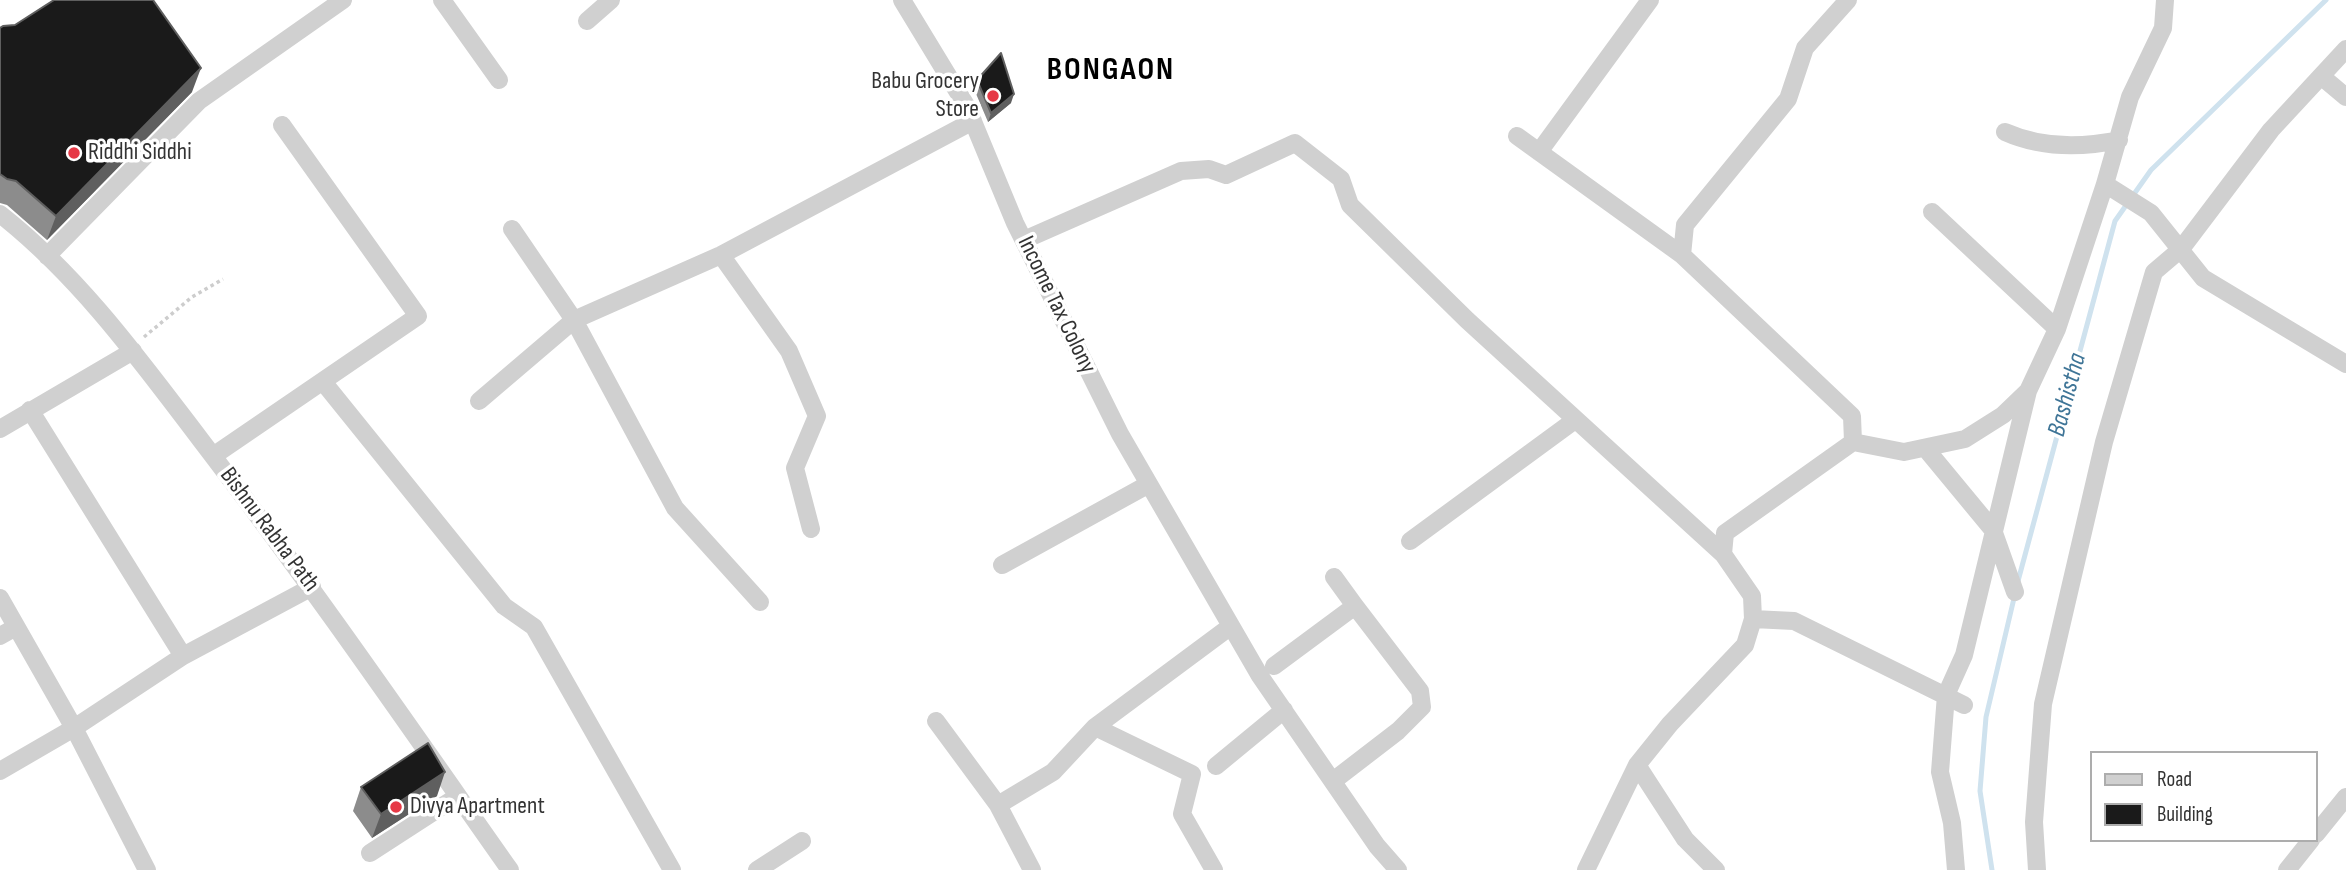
<!DOCTYPE html>
<html>
<head>
<meta charset="utf-8">
<style>
  body { margin:0 }
  #map { position:relative; width:2346px; height:870px; overflow:hidden; background:#fff; font-family:"Sofia Sans Condensed",sans-serif }
  canvas { display:block }
  .legend { position:absolute; left:2090px; top:751px; width:228px; height:91px; box-sizing:border-box; background:#fff; border:2px solid #adadad; margin:0; padding:9px 12px; list-style:none; font-size:21px; color:#333 }
  .legend li { display:flex; align-items:center; gap:14px; height:35px }
  .legend b { width:35px; border:2px solid #adadad }
</style>
</head>
<body>
<div id="map">
<canvas width="2346" height="870"></canvas>
<ul class="legend">
<li><b style="height:9px;background:#d0d0d0"></b>Road</li>
<li><b style="height:19px;background:#1a1a1a"></b>Building</li>
</ul>
</div>
<script>
const context = document.querySelector('canvas').getContext('2d');
context.lineJoin = 'round';
function strokePath(path, color, width, dash) {
  context.strokeStyle = color;
  context.lineWidth = width;
  context.lineCap = dash ? 'butt' : 'round';
  context.setLineDash(dash || []);
  context.stroke(path);
}
function paint(path, color) {
  context.fillStyle = color;
  context.fill(path, 'evenodd');
}
function write(font, color, halo, rows, align = 'center') {
  context.font = font + ' "Sofia Sans Condensed",sans-serif';
  context.lineWidth = 7;
  context.setLineDash([]);
  context.textBaseline = 'middle';
  context.strokeStyle = halo;
  context.fillStyle = color;
  for (const [text, x, y, turn = 0] of rows) {
    context.save();
    context.translate(x, y);
    context.rotate((+turn || 0) * Math.PI / 180);
    context.textAlign = isNaN(turn) ? turn : align;
    if (halo) context.strokeText(text, 0, 0);
    context.fillText(text, 0, 0);
    context.restore();
  }
}
strokePath(new Path2D(`
  M2018,581l97,-360 36,-51 175,-170
  M1992,870l-12,-79 6,-74 29,-123`), '#cfe2ee', 5);
strokePath(new Path2D(`
  M144,337l48,-40 31,-18`), '#cdcdcd', 3.5, [3.5, 3.5]);
strokePath(new Path2D(`
  M442,0l57,80
  M902,0l65,107 48,116 105,211 140,242 117,170 21,24
  M2165,0l-2,28 -33,69 -25,87 46,29 52,65 143,86
  M587,21l24,-21
  M2321,76l25,21
  M2005,132c36,16 76,16 114,8
  M1517,136l165,119
  M1539,152l111,-152
  M1932,212l125,117
  M0,214c79,62 140,146 200,225 108,141 208,286 310,431
  M512,229l62,91 101,188 85,94
  M1024,240l157,-69 28,-2 17,6 69,-32 46,36 9,26 117,115 256,234
  M721,255l68,96 28,65 -22,52 16,61
  M47,256l152,-155 144,-101
  M324,383l180,223 30,21 138,243
  M479,401l95,-81 147,-65 252,-134
  M30,410l153,246
  M0,429l133,-78
  M1853,442l51,10 61,-13 38,-24 25,-24 29,-62 48,-145
  M1926,449l67,81 22,62
  M213,456l205,-140 -136,-191
  M1410,541l165,-121
  M1002,565l147,-81
  M1334,577l21,29
  M0,598l74,130 73,142
  M1753,619l41,2 170,84
  M0,636l16,-9
  M1274,666l81,-60 65,85 2,16 -24,24 -65,50
  M936,721l62,84
  M1095,727l97,47 -10,40 32,56
  M1637,765l48,74 31,31
  M1216,766l68,-56
  M0,771l74,-43 109,-72 129,-69
  M2316,834l30,-37
  M370,853l88,-57
  M757,870l45,-29
  M1032,870l-34,-65 55,-33 42,-45 136,-101
  M1586,870l51,-105 33,-41 75,-79 8,-26 -1,-23 -29,-42 2,-21 128,-91 -1,-26 -170,-161 3,-30 103,-126 17,-51 43,-48
  M1956,870l-4,-47 -12,-51 6,-77 18,-40 64,-264
  M2037,870l-3,-48 9,-118 61,-262 50,-170 27,-23 90,-119 75,-81
  M2287,870l24,-30`), '#d0d0d0', 18);
paint(new Path2D(`
  M15,25l177,67 -145,148 -40,-35 -7,-2v-175z
  M977,80l34,23 -23,19 -14,-33z
  M361,787l76,9 -65,42 -19,-27z`), '#8c8c8c');
paint(new Path2D(`
  M201,68l-9,24 -145,148 9,-24z
  M1014,94l-3,9 -23,19 3,-9z
  M445,772l-8,24 -65,42 9,-24z`), '#5f5f5f');
const building = new Path2D(`
  M54,0h99l48,68 -145,148 -40,-35 -9,-2 -7,-5v-146l3,-2 12,-1z
  M1001,53l13,41 -23,19 -14,-33z
  M428,743l17,29 -64,42 -20,-27z`);
paint(building, '#1a1a1a');
strokePath(building, '#5f5f5f', 2);
for (const [x, y, r, color] of [
  [993,96,7,"#e63946"],
  [74,153,7,"#e63946"],
  [396,807,7,"#e63946"]
]) {
  const dot = new Path2D();
  dot.arc(x, y, r, 0, 2 * Math.PI);
  context.fillStyle = color;
  context.fill(dot);
  strokePath(dot, '#fff', 2.5);
}
write('24px', '#333', '#fff', [
  ["Babu Grocery",979,82,"right"],
  ["Store",979,110,"right"],
  ["Riddhi Siddhi",88,153],
  ["Divya Apartment",410,807]
], 'left');
write('24px', '#333', '#fff', [
  ["Income Tax Colony",1056,305,64],
  ["Bishnu Rabha Path",269,530,53]
]);
write('italic 26px', '#3f7597', '#fff', [
  ["Bashistha",2068,395,-75]
]);
context.letterSpacing = '2px';
write('bold 32px', '#000', '#fff', [
  ["BONGAON",1111,71]
]);
context.letterSpacing = '0px';
</script>
</body>
</html>
